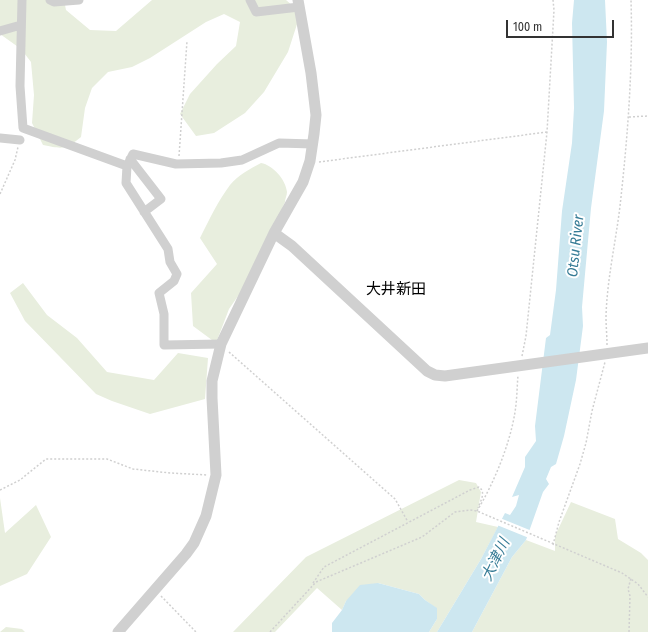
<!DOCTYPE html>
<html>
<head>
<meta charset="utf-8">
<style>
  body { margin:0 }
  #map { position:relative; width:648px; height:632px; overflow:hidden; background:#fff; font-family:"Fira Sans Condensed",sans-serif }
  canvas { display:block }
  .scale { position:absolute; left:506px; top:20px; width:108px; height:18px; box-sizing:border-box; border:2px solid #333; border-top:0; padding-left:5px; font-size:12px; line-height:14px; white-space:nowrap; color:#333; -webkit-text-stroke:3px #fff; paint-order:stroke }
</style>
</head>
<body>
<div id="map">
<canvas width="648" height="632"></canvas>
<div class="scale">100 m</div>
</div>
<script>
const context = document.querySelector('canvas').getContext('2d');
context.lineJoin = 'round';
function paint(path, color) {
  context.fillStyle = color;
  context.fill(path, 'evenodd');
}
function strokePath(path, color, width, dash) {
  context.strokeStyle = color;
  context.lineWidth = width;
  context.lineCap = dash ? 'butt' : 'round';
  context.setLineDash(dash || []);
  context.stroke(path);
}
function write(font, color, halo, rows, align = 'center') {
  context.font = font + ' "Fira Sans Condensed","Noto Sans JP",sans-serif';
  context.lineWidth = 4;
  context.setLineDash([]);
  context.textBaseline = 'middle';
  context.strokeStyle = halo;
  context.fillStyle = color;
  for (const [text, x, y, turn = 0] of rows) {
    context.save();
    context.translate(x, y);
    context.rotate((+turn || 0) * Math.PI / 180);
    context.textAlign = isNaN(turn) ? turn : align;
    if (halo) context.strokeText(text, 0, 0);
    context.fillText(text, 0, 0);
    context.restore();
  }
}
paint(new Path2D(`
  M0,0h64l2,10 24,20 26,1 36,-31h134l7,6 6,12 -11,34 -24,40 -19,21 -31,20 -18,3 -16,-22 10,-20 27,-30 19,-18 4,-24 -16,-8 -18,8 -56,36 -18,9 -24,5 -16,16 -7,20 -4,29c-16,13 -18,12 -38,8l-11,-22 2,-28 -3,-33 -10,-13 -21,-15z
  M261,163c12,2 25,17 26,29 0,3 -2,7 -2,10l-40,84 -16,23 -13,34 -23,-17 -2,-33 26,-29 -17,-26c9,-18 18,-37 30,-53 8,-10 20,-16 31,-22z
  M23,283l24,32 30,23 30,34 47,8 24,-27 30,5 -3,41 -55,15 -38,-13 -16,-7 -71,-73 -15,-28z
  M459,480l17,3 5,9 -5,30 22,5 -17,32 -44,73h-8l8,-13 -1,-11 -11,-8 -6,-6 -41,-11 -32,18 -4,9 -25,-22 -42,44h-42l73,-75z
  M0,498l5,35 31,-28 15,32 -24,37 -27,12z
  M571,502l44,17 3,20 23,14 7,7v72h-176l40,-75 14,-17 29,11v-15z
  M6,627l16,2 3,3h-25z`), '#e8eede');
paint(new Path2D(`
  M574,0h31l2,42 -3,69 -13,97 -9,99 1,19 -7,54 -12,56 -8,28 -5,3 -5,12 3,5 -6,8 -17,48 -14,17 -40,75h-35l44,-73 24,-46 5,2 6,-9 3,-11 -7,2 13,-30v-10l11,-16 -1,-15 11,-88 4,-3 6,-45 6,-79 10,-68 2,-35 -2,-85z
  M378,583l41,11 6,6 12,8v11l-8,13h-97v-9l10,-13 4,-9 14,-16z`), '#cde7f0');
paint(new Path2D(`
  M500,518l32,13 -3,7 -32,-13z`), '#fff');
strokePath(new Path2D(`
  M629,117l19,-1
  M179,156l8,-115
  M319,162l228,-30
  M0,194l15,-34 3,-13
  M607,345c0,-9 -1,-19 -1,-28 1,-40 11,-80 15,-120 7,-65 12,-131 10,-197
  M229,352l166,147 13,23
  M522,356l4,-20 21,-204 7,-122 -1,-10
  M0,490l20,-10 26,-21h61l26,10 37,4 38,2
  M477,511c17,-28 33,-67 38,-99 2,-12 2,-25 3,-37
  M553,545l6,-23 21,-58 6,-21 6,-32 13,-49
  M313,583l11,-16 146,-77 9,-3c7,5 2,13 -1,21
  M161,596l35,36
  M270,632l46,-50 106,-45 33,-25 15,-2 7,1 145,62 16,11 10,13
  M629,632l1,-36 -2,-7 3,-11`), '#d0d0d0', 1.5, [2, 2]);
strokePath(new Path2D(`
  M22,0l-2,86 3,42 104,38
  M50,0l4,2 25,-2
  M250,0l6,12 43,-5
  M0,31l21,-6
  M0,138l20,2
  M130,159l31,40 -17,13
  M221,344l-57,1v-31l-5,-21 15,-12 3,-7 -7,-12 -2,-13 -42,-66 1,-17 6,-12 43,10 45,-1 21,-3 37,-17 34,1`), '#d0d0d0', 9);
strokePath(new Path2D(`
  M274,233l18,13 135,125 8,4 10,1 203,-28
  M118,632l68,-78 8,-11 12,-27 10,-41 -4,-77v-17l9,-37 53,-111 29,-51 7,-21 4,-27 2,-19 -5,-42 -13,-73`), '#d0d0d0', 11);
write('italic 15px', '#377c96', '#fff', [
  ["Otsu River",576,246,-84],
  ["大津川",496,560,-64]
]);
write('15px', '#000', '#fff', [
  ["大井新田",396,290]
]);
</script>
</body>
</html>
